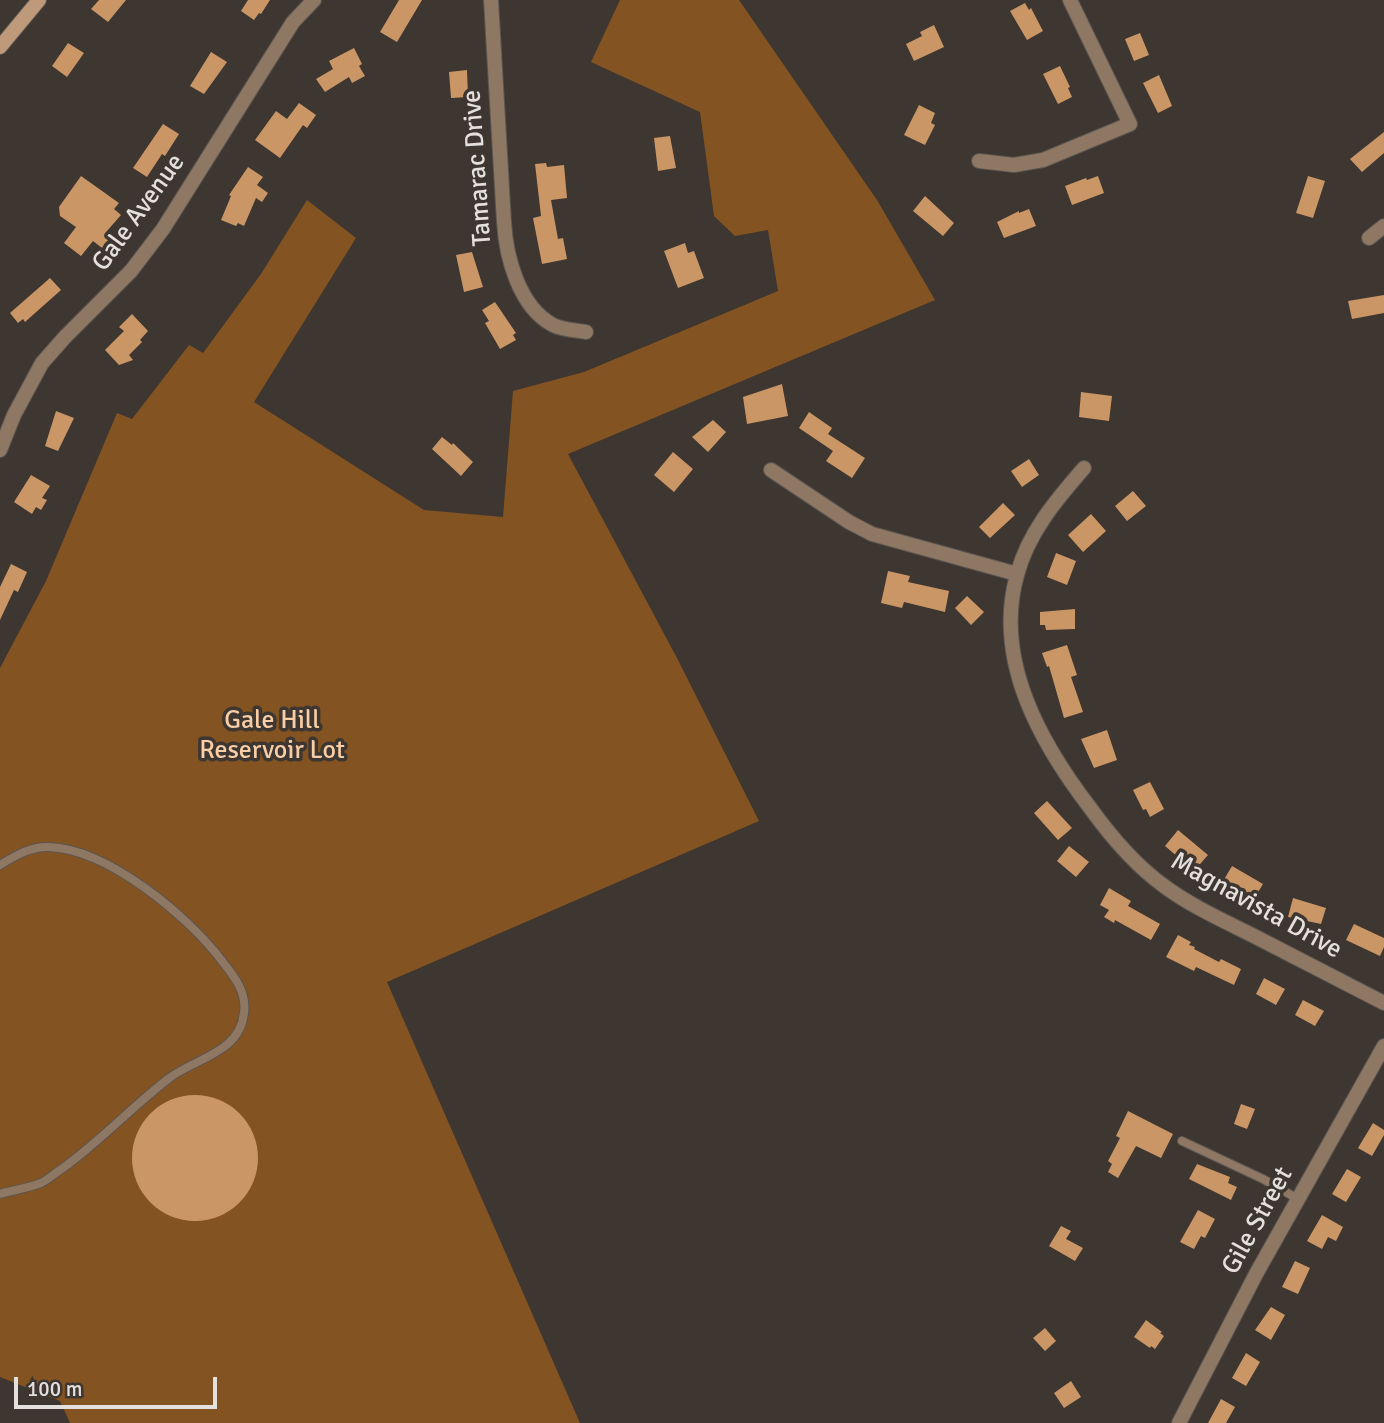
<!DOCTYPE html>
<html>
<head>
<meta charset="utf-8">
<style>
  body { margin:0 }
  #map { position:relative; width:1384px; height:1423px; overflow:hidden; background:#3d3631; font-family:Signika,sans-serif }
  canvas { display:block }
  .scale { position:absolute; left:14px; top:1377px; width:203px; height:32px; box-sizing:border-box; border:4px solid #e4e0dd; border-top:0; padding-left:9px; font-size:21px; line-height:24px; white-space:nowrap; color:#e4e0dd; -webkit-text-stroke:5px #3d3631; paint-order:stroke }
</style>
</head>
<body>
<div id="map">
<canvas width="1384" height="1423"></canvas>
<div class="scale">100 m</div>
</div>
<script>
const context = document.querySelector('canvas').getContext('2d');
context.lineJoin = 'round';
function paint(path, color) {
  context.fillStyle = color;
  context.fill(path, 'evenodd');
}
function strokePath(path, color, width, dash) {
  context.strokeStyle = color;
  context.lineWidth = width;
  context.lineCap = dash ? 'butt' : 'round';
  context.setLineDash(dash || []);
  context.stroke(path);
}
function write(font, color, halo, rows, align = 'center') {
  context.font = font + ' Signika,sans-serif';
  context.lineWidth = 7;
  context.setLineDash([]);
  context.textBaseline = 'middle';
  context.strokeStyle = halo;
  context.fillStyle = color;
  for (const [text, x, y, turn = 0] of rows) {
    context.save();
    context.translate(x, y);
    context.rotate((+turn || 0) * Math.PI / 180);
    context.textAlign = isNaN(turn) ? turn : align;
    if (halo) context.strokeText(text, 0, 0);
    context.fillText(text, 0, 0);
    context.restore();
  }
}
paint(new Path2D(`
  M620,0h119l138,200 58,100 -367,154 109,204 82,163 -372,161 193,441h-510l-10,-22 -60,-24v-709l46,-87 71,-168 15,6 57,-74 14,8 58,-79 46,-74 49,38 -102,164 170,108 79,7 10,-126 71,-19 194,-81 -10,-61 -33,6 -21,-20 -14,-104 -109,-50z`), '#845322');
paint(new Path2D(`
  M99,0h27l-18,22 -17,-13z
  M248,0h22l-9,14 -2,-1 -5,7 -13,-9z
  M399,0h23l-25,42 -17,-10z
  M1025,3l4,7 2,-2 12,23 -16,9 -17,-29z
  M934,25l10,22 -30,14 -8,-17 16,-8 -2,-4z
  M1140,33l9,22 -15,6 -9,-22z
  M68,43l16,10 -17,24 -15,-11z
  M354,48l8,16 -3,2 6,10 -13,7 -3,-6 -24,15 -9,-13 17,-10 -4,-8z
  M211,52l16,10 -23,32 -14,-8z
  M1060,66l10,21 -2,1 4,9 -14,7 -15,-30z
  M467,70l1,27 -17,1 -2,-26z
  M1159,75l13,31 -14,7 -15,-30z
  M299,103l17,12 -9,13 -4,-3 -23,33 -25,-18 21,-29 11,8z
  M919,105l16,8 -4,10 4,2 -10,20 -21,-10z
  M163,124l16,10 -14,22 -3,-2 -15,23 -14,-9z
  M1384,132v21l-22,19 -12,-13z
  M670,136l6,32 -18,3 -4,-33z
  M546,163l1,4 17,-2 3,33 -16,2 7,39 5,-1 4,21 -25,5 -9,-46 8,-2 -6,-52z
  M248,167l15,10 -6,8 11,8 -6,9 -6,-4 -12,28 -6,-3 -2,3 -15,-6 10,-24 -2,-1z
  M81,176l38,27 -5,6 7,6 -14,16 5,4 -10,13 -9,-7 -12,15 -17,-13 12,-16 -16,-11 -1,-9z
  M1098,176l6,17 -32,12 -7,-19 21,-8 1,2z
  M1308,176l17,5 -12,37 -17,-5z
  M925,196l29,27 -11,13 -30,-25z
  M1029,209l7,17 -32,12 -7,-16 22,-11v2z
  M685,243l3,10 6,-2 10,27 -26,10 -14,-37z
  M472,252l11,35 -19,5 -8,-37z
  M50,278l11,12 -36,32 -2,-3 -5,4 -8,-10z
  M1384,295v18l-32,6 -4,-18z
  M495,302l21,31 -3,2 3,5 -16,9 -15,-26 4,-2 -7,-11z
  M132,314l16,17 -8,9 2,2 -13,13 4,5 -14,5 -14,-15 19,-19 -5,-4z
  M782,384l6,32 -41,8 -4,-27z
  M1081,392l31,4 -3,25 -30,-4z
  M56,411l18,7 -16,33 -13,-5z
  M809,412l23,16 -4,6 37,24 -13,20 -26,-17 7,-10 -34,-23z
  M713,420l13,12 -18,20 -16,-15z
  M442,437l10,8 1,-2 20,19 -12,14 -29,-27z
  M673,452l20,17 -19,23 -20,-17z
  M1029,459l10,16 -17,12 -11,-16z
  M31,475l19,11 -8,12 5,2 -6,10 -5,-3 -4,7 -18,-12z
  M1133,491l13,15 -19,15 -12,-15z
  M1003,503l12,12 -25,23 -11,-11z
  M1091,514l15,17 -23,21 -15,-17z
  M1056,553l20,8 -9,24 -20,-8z
  M11,564l16,8 -9,20 -4,-2 -14,30v-33z
  M888,571l22,5 -2,6 41,9 -4,21 -41,-10 -2,6 -21,-5z
  M967,596l17,16 -13,13 -16,-17z
  M1075,609v20l-29,1 -1,-5h-5v-13z
  M1067,645l10,30 -6,2 12,35 -19,6 -15,-52 -2,1 -5,-14z
  M1107,730l10,30 -23,8 -13,-29z
  M1150,782l14,27 -14,8 -4,-8 -3,1 -10,-20z
  M1047,801l25,27 -14,12 -24,-27z
  M1178,830l30,25 -14,16 -29,-25z
  M1069,846l20,16 -13,15 -19,-16z
  M1232,866l31,18 -9,15 -32,-16z
  M1109,888l22,13 -3,5 32,18 -9,16 -36,-20 -1,3 -10,-6 5,-7 -9,-5z
  M1293,898l33,10 -5,16 -33,-7z
  M1354,924l30,14v9l-4,9 -34,-16z
  M1178,935l13,7 -2,3 6,2 -1,2 25,13 2,-3 20,10 -7,16 -38,-18 -2,4 -28,-14z
  M1264,978l21,11 -9,16 -20,-11z
  M1303,1000l21,11 -9,15 -20,-11z
  M132 1158a63 63 0 1 1 126 0a63 63 0 1 1-126 0Z
  M1241,1104l14,5 -8,20 -13,-5z
  M1128,1111l45,23 -12,24 -25,-12 -18,32 -10,-6 4,-8 -4,-3 12,-23 -4,-2z
  M1373,1123l11,7v5l-12,21 -14,-8z
  M1197,1164l33,13 -2,6 9,4 -6,13 -42,-21z
  M1347,1169l14,8 -15,25 -14,-8z
  M1198,1210l17,9 -10,19 -4,-2 -7,13 -14,-7z
  M1322,1215l21,12 -7,14 -8,-4 -6,12 -15,-8z
  M1061,1226l10,5 -5,8 17,9 -8,13 -26,-15z
  M1295,1261l15,7 -12,26 -16,-7z
  M1271,1307l14,8 -14,25 -16,-10z
  M1146,1320l16,12 -2,1 4,3 -9,13 -4,-3 -1,2 -16,-11z
  M1045,1328l11,13 -11,10 -12,-13z
  M1246,1353l14,9 -14,24 -14,-8z
  M1071,1381l10,16 -17,11 -10,-15z
  M1221,1399l14,8 -9,16h-18z`), '#cb9666');
const service = new Path2D(`
  M0,865c15,-9 31,-19 49,-18 59,2 139,69 173,114 12,15 25,31 22,52 -4,40 -49,45 -76,66 -36,28 -68,62 -105,89 -7,4 -14,11 -22,15 -12,5 -28,7 -41,11
  M1182,1141l81,38 35,20`);
const minor = new Path2D(`
  M491,0l13,222c2,35 15,85 49,103 10,5 22,5 33,7
  M979,161l35,4 29,-5 87,-36 -60,-124
  M1369,238l15,-12
  M0,450l14,-35 28,-52 23,-26 66,-66 32,-42 130,-207 21,-22
  M1084,468c-28,32 -56,65 -67,107 -24,85 24,169 74,234 21,29 44,56 73,77 27,20 58,34 88,49 44,23 88,45 132,68
  M771,470l78,52 23,12 145,40
  M1179,1423l77,-149 128,-228`);
const secondary = new Path2D(`
  M0,47l39,-47`);
strokePath(service, '#5b5550', 10);
strokePath(minor, '#5b5550', 16);
strokePath(secondary, '#5b5550', 16);
strokePath(service, '#8e7763', 8);
strokePath(minor, '#8e7763', 14);
strokePath(secondary, '#be9a7a', 14);
write('26px', '#e4e0dd', '#3d3631', [
  ["Tamarac Drive",478,168,-94],
  ["Gale Avenue",139,213,-54],
  ["Magnavista Drive",1256,906,29],
  ["Gile Street",1258,1221,-61]
]);
write('26px', '#f9cda5', '#3d3631', [
  ["Gale Hill",272,721],
  ["Reservoir Lot",272,751]
]);
</script>
</body>
</html>
